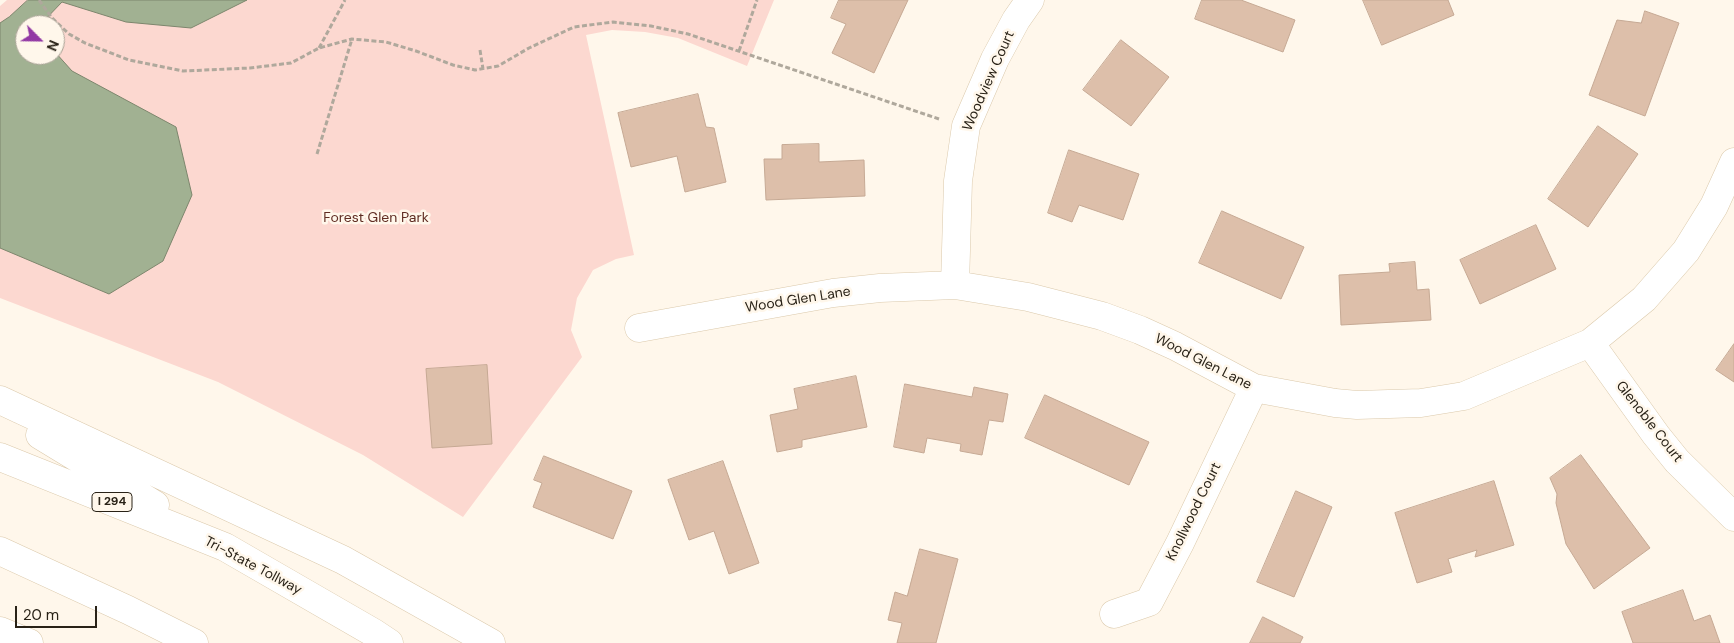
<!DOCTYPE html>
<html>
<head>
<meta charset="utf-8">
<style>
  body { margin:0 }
  #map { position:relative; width:1734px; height:643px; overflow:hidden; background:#fff7eb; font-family:"DM Sans",sans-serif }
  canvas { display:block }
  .north { position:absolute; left:15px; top:15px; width:50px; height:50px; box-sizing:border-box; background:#fff7eb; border:1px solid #a9a296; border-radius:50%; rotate:113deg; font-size:14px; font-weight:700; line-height:20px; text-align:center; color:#292217 }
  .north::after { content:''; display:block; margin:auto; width:18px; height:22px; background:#9238a4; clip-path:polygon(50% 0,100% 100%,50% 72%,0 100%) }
  .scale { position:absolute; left:15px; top:606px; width:82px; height:22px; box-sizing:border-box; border:2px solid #292217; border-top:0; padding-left:6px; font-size:15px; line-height:18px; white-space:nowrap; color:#292217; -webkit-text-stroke:4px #fff7eb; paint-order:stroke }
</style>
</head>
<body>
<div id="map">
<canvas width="1734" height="643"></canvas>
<div class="north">N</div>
<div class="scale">20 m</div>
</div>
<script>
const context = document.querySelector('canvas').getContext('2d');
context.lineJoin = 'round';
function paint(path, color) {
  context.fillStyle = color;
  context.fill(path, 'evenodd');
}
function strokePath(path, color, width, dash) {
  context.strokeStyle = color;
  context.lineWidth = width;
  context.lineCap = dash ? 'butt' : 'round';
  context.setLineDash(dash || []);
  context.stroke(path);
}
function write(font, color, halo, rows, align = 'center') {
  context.font = font + ' "DM Sans",sans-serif';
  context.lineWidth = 5;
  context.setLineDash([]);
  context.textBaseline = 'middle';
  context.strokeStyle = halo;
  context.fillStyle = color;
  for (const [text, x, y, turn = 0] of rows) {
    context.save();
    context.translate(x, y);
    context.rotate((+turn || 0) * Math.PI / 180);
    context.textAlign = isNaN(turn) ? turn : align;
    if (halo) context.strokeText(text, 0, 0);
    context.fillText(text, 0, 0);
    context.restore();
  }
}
paint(new Path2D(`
  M7,0h767l-27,66 -69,-28 -33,-6 -33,-2 -26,5 48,220 -18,4 -23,11 -16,28 -6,32 11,27 -119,160 -100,-62 -145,-73 -218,-84v-292zM25,25h30v30h-30z`), '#fcd8d0');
const water = new Path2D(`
  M28,0h219l-56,28 -65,-6 -64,-20 -22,23h-15v30h30v-3l17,19 104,56 16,68 -29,66 -54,33 -109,-46v-225l9,-6z`);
paint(water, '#a1b192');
strokePath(water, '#7d866d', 1);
const building = new Path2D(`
  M839,0h69l-34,73 -42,-20 14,-29 -15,-6z
  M1202,0h39l54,20 -12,32 -88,-33z
  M1363,0h85l6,15 -72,30z
  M1645,11l34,12 -34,93 -56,-21 28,-75 24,3z
  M1121,40l48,37 -38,49 -48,-36z
  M698,94l8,33 8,1 12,54 -41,10 -8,-36 -46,11 -13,-54z
  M1598,126l40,28 -50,73 -40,-28z
  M819,144v18l45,-2 1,36 -99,4 -2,-41h18v-14z
  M1069,150l70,24 -16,46 -44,-15 -7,17 -24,-9z
  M1222,211l82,36 -23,52 -82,-36z
  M1536,225l20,44 -76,35 -20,-44z
  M1415,262l2,28 12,-1 2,31 -90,5 -2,-50 51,-3 -1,-8z
  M1734,344v38l-18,-12z
  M487,365l5,79 -60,4 -6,-79z
  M856,376l11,51 -65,13v7l-25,5 -7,-37 28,-6 -4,-20z
  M905,384l67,13 2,-10 34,7 -5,28 -14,-2 -7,35 -22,-4 1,-7 -34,-6 -3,15 -30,-6z
  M1045,395l104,47 -20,43 -104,-47z
  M1581,455l69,93 -56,41 -28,-45 -10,-41 1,-9 -7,-16z
  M544,456l88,35 -19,48 -80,-32 9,-24 -8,-3z
  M723,461l36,102 -30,11 -15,-43 -25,9 -21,-60z
  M1494,481l20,64 -39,12 2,-7 -29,9 4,13 -35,11 -22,-70z
  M1296,491l36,16 -38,90 -37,-15z
  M920,549l38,10 -22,84h-39l5,-20 -14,-3 7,-28 12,4z
  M1683,590l11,31 16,-6 10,28h-87l-11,-31z
  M1263,617l40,20 -3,6h-50z`);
paint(building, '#ddbfaa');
strokePath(building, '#c6a994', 1);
const minor = new Path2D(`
  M955,285l3,-104 8,-55 29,-67 21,-39 14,-20
  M639,328l194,-35 47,-5 75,-3 73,12 74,19 38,14 35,16 79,42 81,15 22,2 64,-2 43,-7 126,-53 54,-44 42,-48 28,-45 20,-44
  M1590,343l66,92 21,26 57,56
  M1114,614l35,-12 31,-59 74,-155`);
const motorway = new Path2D(`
  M0,400l343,160 148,83
  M40,435l115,70
  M0,457l225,90 149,86 15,10
  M0,551l128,59 66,33
  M0,631l29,12`);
strokePath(minor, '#dbc9ab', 29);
strokePath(motorway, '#dbc9ab', 29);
strokePath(new Path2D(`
  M39,0l13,18 17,16 16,9 44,17 54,11 67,-3 41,-5 28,-15 33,-9 34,3 30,9 37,14 22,5 23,-4 31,-18 45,-21 39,-5 38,4 37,8 251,85
  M319,48l26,-48
  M480,50l3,19
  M739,51l18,-51
  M317,154l35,-115`), '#afa89c', 3, [5, 2.5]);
strokePath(minor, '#fff', 28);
strokePath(motorway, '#fff', 28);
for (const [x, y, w] of [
  [112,502,40]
]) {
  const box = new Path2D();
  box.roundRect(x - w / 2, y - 9.5, w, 19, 4);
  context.fillStyle = '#fff7eb';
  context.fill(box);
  strokePath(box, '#292217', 1);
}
write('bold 12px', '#292217', null, [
  ["I 294",112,502]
]);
write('14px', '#292217', '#fff7eb', [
  ["Woodview Court",989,81,-66],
  ["Wood Glen Lane",798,300,-9],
  ["Wood Glen Lane",1203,362,27],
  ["Glenoble Court",1649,422,52],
  ["Knollwood Court",1194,512,-64],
  ["Tri-State Tollway",253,566,28]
]);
write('14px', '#602d23', '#fff7eb', [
  ["Forest Glen Park",376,218]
]);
</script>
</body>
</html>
